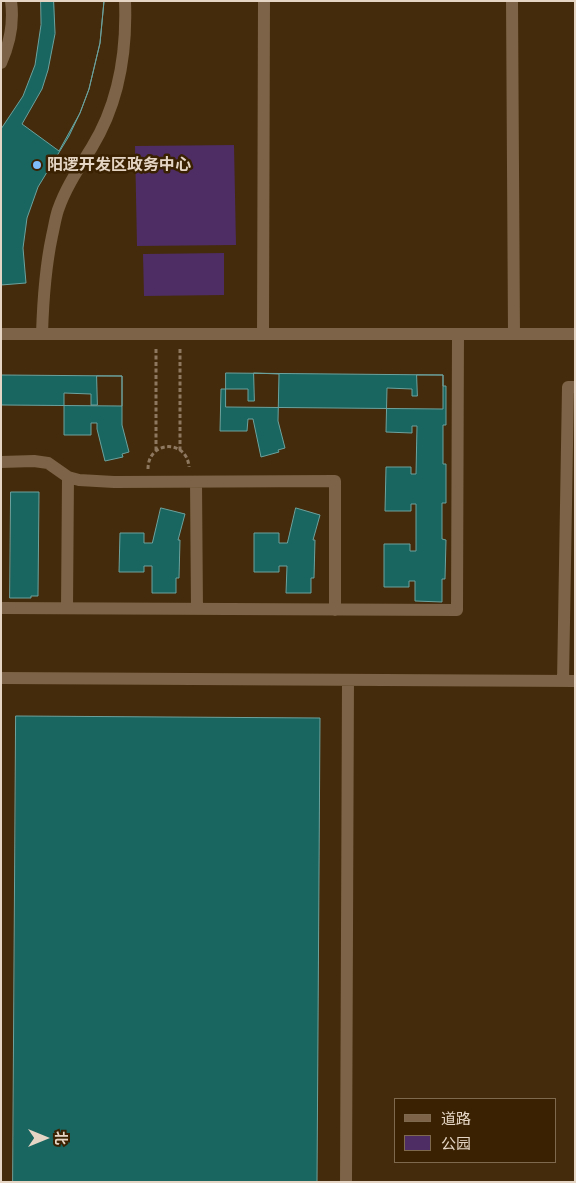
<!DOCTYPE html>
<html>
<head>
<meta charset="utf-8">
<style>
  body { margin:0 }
  #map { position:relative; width:576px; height:1183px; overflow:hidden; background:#442b0b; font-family:"Zilla Slab","Noto Sans SC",serif }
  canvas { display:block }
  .frame { position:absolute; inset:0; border:2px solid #e5d5c4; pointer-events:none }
  .legend { position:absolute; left:394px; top:1098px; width:162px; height:65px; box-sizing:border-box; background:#392101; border:1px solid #7e694f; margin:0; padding:6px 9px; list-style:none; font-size:15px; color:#e5d5c4 }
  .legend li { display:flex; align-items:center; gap:10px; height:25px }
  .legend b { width:25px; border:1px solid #7e694f }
  .north { position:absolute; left:20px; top:1113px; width:50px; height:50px; -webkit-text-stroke:4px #392101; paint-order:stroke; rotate:90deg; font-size:14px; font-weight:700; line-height:20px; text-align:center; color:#e5d5c4 }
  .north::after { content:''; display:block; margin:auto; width:18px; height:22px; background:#e5d5c4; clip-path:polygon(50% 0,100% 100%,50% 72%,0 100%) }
</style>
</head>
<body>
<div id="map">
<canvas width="576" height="1183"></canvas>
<div class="frame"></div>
<ul class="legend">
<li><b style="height:6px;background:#7d6347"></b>道路</li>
<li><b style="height:14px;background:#4d2d64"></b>公园</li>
</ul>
<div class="north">北</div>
</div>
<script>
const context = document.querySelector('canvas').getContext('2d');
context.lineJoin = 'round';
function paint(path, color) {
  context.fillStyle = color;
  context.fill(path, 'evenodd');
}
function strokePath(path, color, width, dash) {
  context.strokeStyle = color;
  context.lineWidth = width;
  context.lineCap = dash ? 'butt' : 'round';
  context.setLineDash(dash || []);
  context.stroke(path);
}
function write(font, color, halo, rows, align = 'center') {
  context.font = font + ' "Zilla Slab","Noto Sans SC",serif';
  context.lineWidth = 5;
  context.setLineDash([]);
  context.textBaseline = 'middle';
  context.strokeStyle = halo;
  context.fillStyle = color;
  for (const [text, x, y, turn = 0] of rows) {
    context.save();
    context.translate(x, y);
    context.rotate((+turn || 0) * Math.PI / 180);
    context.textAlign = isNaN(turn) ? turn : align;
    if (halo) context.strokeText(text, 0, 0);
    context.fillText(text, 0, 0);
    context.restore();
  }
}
paint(new Path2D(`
  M234,145l2,100 -99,1 -2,-100z
  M224,253v42l-80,1 -1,-42z`), '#4d2d64');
const building = new Path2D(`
  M41,1h63l-4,42 -11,46 -9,24 -11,23 -31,51 -11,31 -4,30 3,35 -25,2v-156l22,-33 12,-31 6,-40z
  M54,1h50l-4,42 -11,46 -9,24 -21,38 -37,-27 20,-35 6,-19 7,-36z
  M226,373l217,2v34l-217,-2z
  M254,373l25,1 -1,47 7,27 -7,2 1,2 -18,5 -8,-38h-5l-1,12h-27l1,-42h27v12h6z
  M1,375l121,1v30l-121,-1z
  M417,375h26v11h3v39h-3v39h3v39h-4v36l4,1 -1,39h-3v23l-27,-1v-20h-6v6h-25v-43h26v7h6v-47h-5v7h-26l1,-44h25v7h5l1,-48h-5v7l-26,-1 1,-44 25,1v7h5z
  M97,376h25v49l7,27 -7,2 1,3 -18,4 -8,-32v-6h-6v12h-27v-42l27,1v11h6z
  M11,492h28l-1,104h-7v2h-21z
  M161,508l24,6 -7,26h2l-1,38h-3v15h-24v-27h-8v6h-25l1,-39h24v10h8z
  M296,508l24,7 -7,25h2l-1,38h-3v15h-25l1,-27h-8v6h-25v-39h25v10h8z
  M16,716l304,2 -3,464h-304z`);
paint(building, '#196560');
strokePath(building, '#6ca29e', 1);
strokePath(new Path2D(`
  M156,349v102
  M180,349v102
  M148,469c0,-29 39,-30 41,-2`), '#8e7960', 3, [4, 2.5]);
strokePath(new Path2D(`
  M512,1l2,333
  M1,63c9,-20 13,-40 10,-62
  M1,334h574
  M42,334c1,-33 3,-65 10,-98 2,-8 3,-17 6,-26 8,-23 21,-42 34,-63 27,-44 35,-95 33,-146
  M263,334l1,-333
  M1,462l33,-1 14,2 20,14 11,3 35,2 221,-1v129
  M196,482l1,127
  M1,608l456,2 1,-276
  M67,608l1,-131
  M1,678l574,3
  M563,681l5,-294h7
  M346,1182l2,-502`), '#7d6347', 12);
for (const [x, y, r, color] of [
  [37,165,5,"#7fbdfa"]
]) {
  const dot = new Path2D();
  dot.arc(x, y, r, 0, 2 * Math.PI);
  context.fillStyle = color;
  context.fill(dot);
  strokePath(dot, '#392101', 2);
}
write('bold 16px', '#e5d5c4', '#392101', [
  ["阳逻开发区政务中心",47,165]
], 'left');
</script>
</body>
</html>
